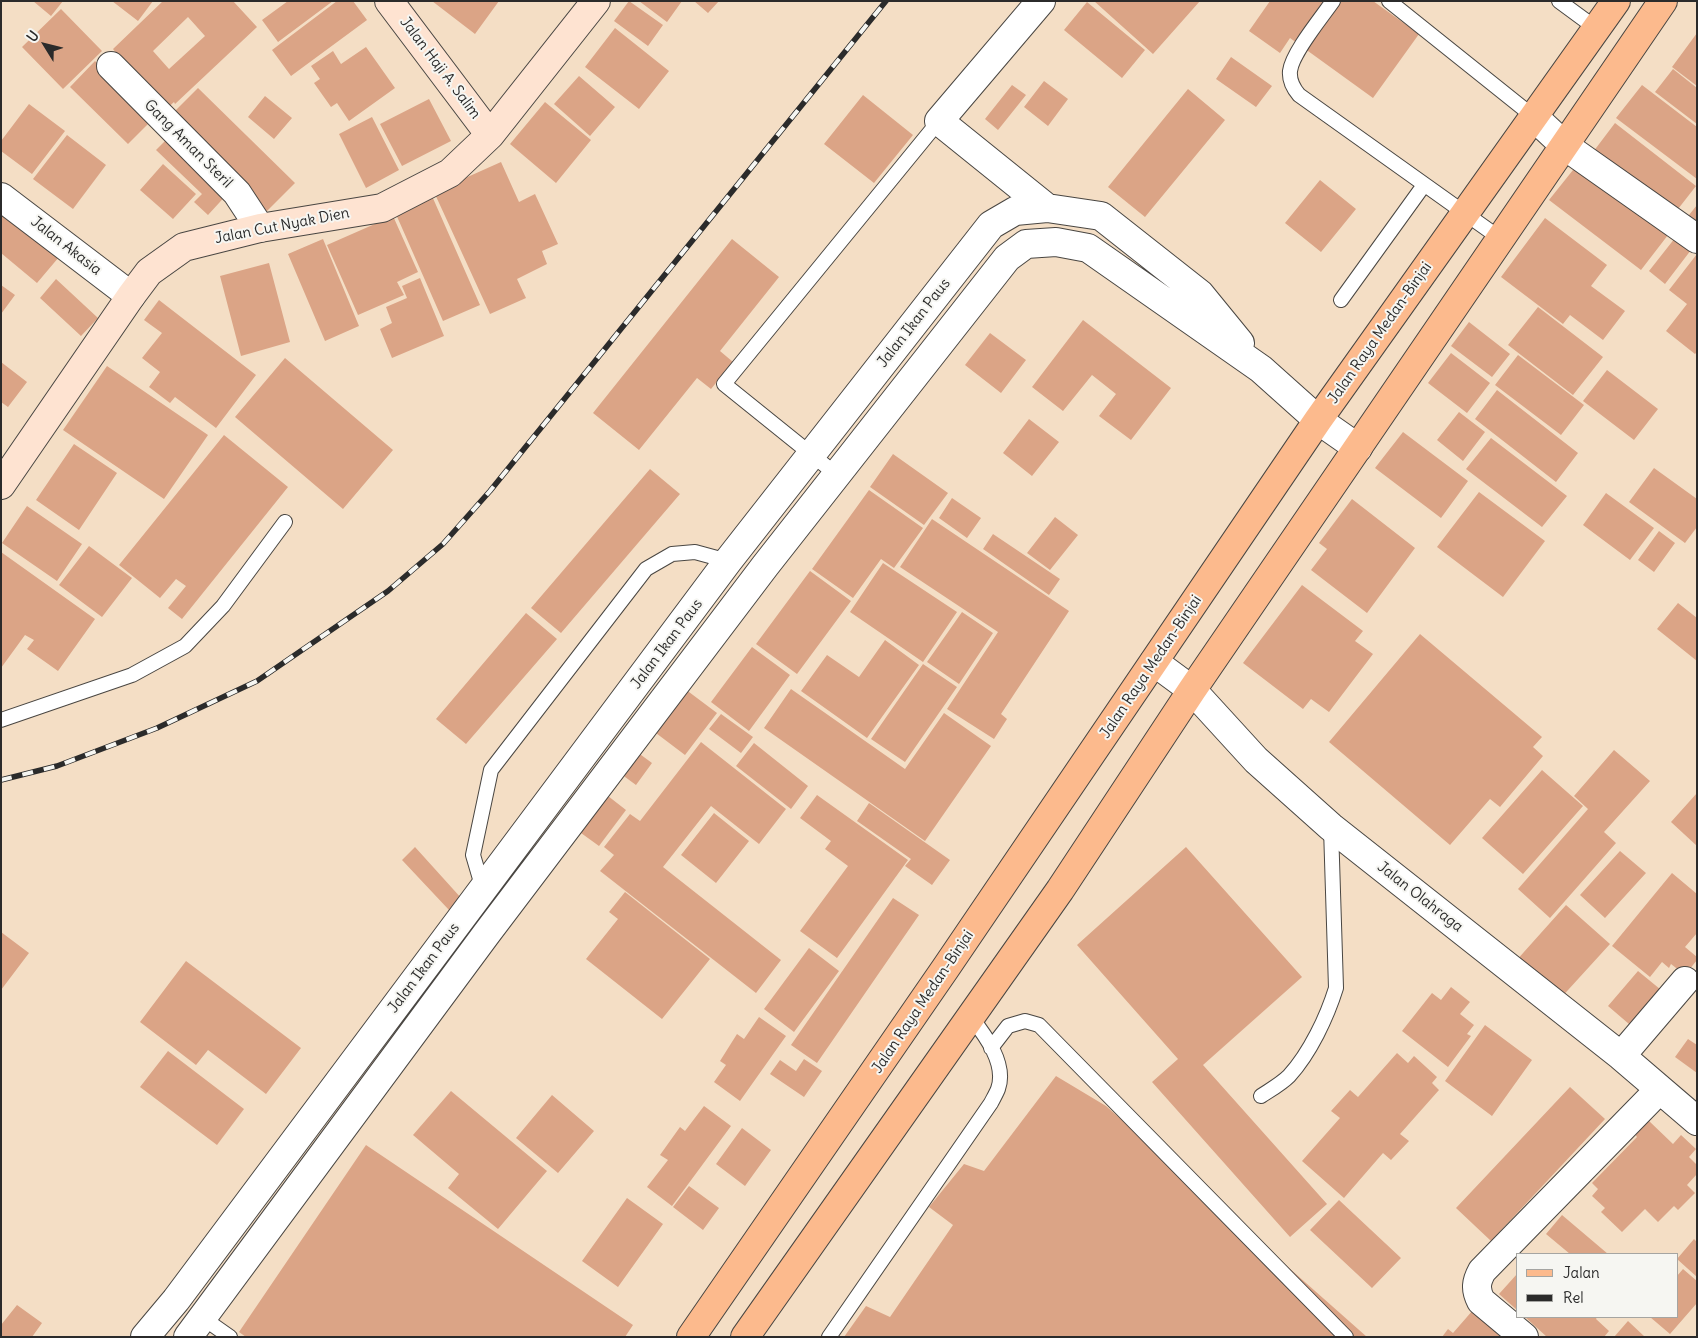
<!DOCTYPE html>
<html>
<head>
<meta charset="utf-8">
<style>
  body { margin:0 }
  #map { position:relative; width:1698px; height:1338px; overflow:hidden; background:#f4dec5; font-family:Delius,sans-serif }
  canvas { display:block }
  .frame { position:absolute; inset:0; border:2px solid #2b2b2b; pointer-events:none }
  .legend { position:absolute; left:1516px; top:1253px; width:162px; height:65px; box-sizing:border-box; background:#f6f6f2; border:1px solid #a5a5a2; margin:0; padding:6px 9px; list-style:none; font-size:15px; color:#2b2b2b }
  .legend li { display:flex; align-items:center; gap:10px; height:25px }
  .legend b { width:25px; border:1px solid #a5a5a2 }
  .north { position:absolute; left:20px; top:20px; width:50px; height:50px; -webkit-text-stroke:4px #f6f6f2; paint-order:stroke; rotate:306deg; font-size:14px; font-weight:700; line-height:20px; text-align:center; color:#2b2b2b }
  .north::after { content:''; display:block; margin:auto; width:18px; height:22px; background:#2b2b2b; clip-path:polygon(50% 0,100% 100%,50% 72%,0 100%) }
</style>
</head>
<body>
<div id="map">
<canvas width="1698" height="1338"></canvas>
<div class="frame"></div>
<ul class="legend">
<li><b style="height:6px;background:#fcba8d"></b>Jalan</li>
<li><b style="height:6px;background:#2b2b2b"></b>Rel</li>
</ul>
<div class="north">U</div>
</div>
<script>
const context = document.querySelector('canvas').getContext('2d');
context.lineJoin = 'round';
function paint(path, color) {
  context.fillStyle = color;
  context.fill(path, 'evenodd');
}
function strokePath(path, color, width, dash) {
  context.strokeStyle = color;
  context.lineWidth = width;
  context.lineCap = dash ? 'butt' : 'round';
  context.setLineDash(dash || []);
  context.stroke(path);
}
function write(font, color, halo, rows, align = 'center') {
  context.font = font + ' Delius,sans-serif';
  context.lineWidth = 4;
  context.setLineDash([]);
  context.textBaseline = 'middle';
  context.strokeStyle = halo;
  context.fillStyle = color;
  for (const [text, x, y, turn = 0] of rows) {
    context.save();
    context.translate(x, y);
    context.rotate((+turn || 0) * Math.PI / 180);
    context.textAlign = isNaN(turn) ? turn : align;
    if (halo) context.strokeText(text, 0, 0);
    context.fillText(text, 0, 0);
    context.restore();
  }
}
paint(new Path2D(`
  M33,1h30l-12,15z
  M112,1h41l-15,20z
  M163,1h70l24,26 -82,77 -1,-2 -11,10 -50,-63zM188,17l17,19 -36,33 -16,-18z
  M288,1h45l-55,41 -16,-22z
  M337,1h16l14,19 -76,56 -19,-26z
  M432,1h67l-24,33z
  M629,1l34,24 -15,21 -34,-25z
  M639,1h43l-15,21z
  M694,1h25l-11,12z
  M1094,1h106l-47,53z
  M1270,1h103l46,33 -46,64 -83,-60 -10,15 -31,-22z
  M1087,2l58,48 -23,28 -58,-48z
  M61,9l41,42 -39,38 -41,-42z
  M615,28l54,43 -30,38 -54,-42z
  M1697,33v53l-25,-19z
  M366,47l29,41 -46,33 -12,-18 -6,4 -17,-24 6,-4 -9,-13 22,-15 8,13z
  M1231,57l41,29 -16,21 -40,-28z
  M95,61l58,58 -25,25 -58,-57z
  M1673,69l24,19v36l-42,-32z
  M579,76l36,31 -25,29 -36,-32z
  M1044,81l24,18 -20,27 -24,-19z
  M1012,85l14,10 -28,35 -13,-11z
  M1642,85l55,42v52l-81,-61z
  M198,88l97,95 -29,29 -97,-95z
  M1188,89l37,31 -80,97 -37,-30z
  M863,95l50,40 -39,48 -50,-39z
  M265,96l27,22 -18,21 -26,-22z
  M429,99l22,42 -49,25 -22,-42z
  M545,102l46,38 -35,43 -46,-39z
  M29,104l36,27 -33,43 -31,-23v-10z
  M372,117l27,53 -33,18 -27,-54z
  M1615,123l81,63 -25,32 -81,-62z
  M172,134l58,57 -22,24 -14,-13 8,-8 -46,-44z
  M67,135l39,30 -33,44 -40,-30z
  M501,162l18,40 16,-8 23,50 -16,7 5,13 -30,15 9,19 -36,16 -56,-122z
  M163,164l33,30 -23,25 -33,-29z
  M1577,165l91,70 -27,35 -92,-70z
  M1320,180l36,29 -35,43 -36,-29z
  M432,196l48,109 -37,16 -48,-109z
  M1697,205v23l-12,-8z
  M1,207l58,50 -22,26 -36,-30z
  M393,216l25,56 -21,10 7,13 -46,20 -31,-70z
  M1545,218l62,47 -16,21 34,25 -22,29 -33,-25 -7,9 -62,-47z
  M1675,238l16,12 -26,34 -16,-13z
  M323,239l36,87 -34,15 -37,-87z
  M732,239l47,38 -59,74 13,11 -22,27 -14,-11 -58,72 -46,-37z
  M1697,254v98l-2,2 -29,-23 21,-27 -18,-14z
  M269,263l21,79 -49,14 -21,-80z
  M420,278l24,58 -52,22 -12,-29 12,-6 -6,-16 21,-9 -5,-12z
  M56,279l42,39 -17,18 -41,-38z
  M1,285l14,10 -14,19z
  M159,300l97,75 -40,53 -41,-31 -5,6 -21,-16 11,-15 -18,-14 20,-25 -18,-13z
  M1538,307l65,50 -30,38 -65,-50z
  M1083,320l88,68 -40,52 -32,-24 17,-22 -24,-19 -29,36 -31,-24z
  M1469,322l41,32 -18,23 -41,-31z
  M990,333l36,27 -25,33 -36,-28z
  M1451,353l39,30 -23,30 -39,-30z
  M1518,355l66,50 -23,30 -66,-50z
  M285,358l108,92 -50,59 -108,-92z
  M1,362l26,20 -19,25 -7,-5z
  M107,366l101,69 -44,64 -101,-69z
  M1607,370l51,39 -24,31 -51,-39z
  M1497,390l81,63 -22,29 -81,-63z
  M1459,412l26,20 -22,29 -26,-21z
  M1029,419l30,23 -27,34 -29,-23z
  M1403,432l65,49 -27,37 -66,-50z
  M224,435l64,52 -106,132 -14,-11 18,-22 -10,-7 -16,19 -41,-33z
  M1491,438l76,58 -25,31 -76,-58z
  M74,444l43,29 -38,57 -43,-30z
  M893,454l55,39 -24,32 -54,-38z
  M1654,468l43,31v28l-12,16 -56,-41z
  M650,469l30,25 -119,139 -30,-25z
  M869,490l54,38 -29,40 -13,-9 -28,39 -41,-29z
  M1479,492l66,49 -42,56 -66,-50z
  M1606,493l48,35 -24,32 -47,-35z
  M952,498l29,20 -14,20 -28,-20z
  M1352,499l63,49 -48,65 -56,-43 16,-21 -8,-6z
  M27,506l55,38 -25,37 -55,-38z
  M1055,517l23,18 -28,35 -23,-17z
  M932,519l137,92 -68,103 6,5 -13,20 -47,-30 51,-77 -98,-65z
  M1659,531l16,12 -21,29 -16,-12z
  M993,534l67,45 -11,16 -66,-46z
  M89,546l43,32 -30,39 -43,-32z
  M1,552l94,67 -37,52 -31,-22 7,-9 -9,-5 -24,33z
  M883,563l74,49 -34,50 -73,-50z
  M810,571l41,30 -54,73 -41,-30z
  M1302,585l61,46 -8,10 18,13 -44,58 -18,-13 -8,10 -60,-46z
  M1678,603l19,15v43l-40,-32z
  M962,612l31,21 -34,51 -32,-22z
  M526,613l31,26 -91,105 -30,-25z
  M1420,634l122,103 -9,10 10,9 -43,51 -10,-8 -40,46 -121,-103z
  M885,640l34,25 -52,73 -66,-47 26,-36 32,22z
  M752,647l38,28 -41,56 -38,-29z
  M923,664l34,23 -52,75 -34,-23z
  M685,689l32,24 -32,42 -37,-28z
  M791,689l114,80 39,-56 47,33 -66,95 -161,-113z
  M721,714l32,23 -12,16 -32,-24z
  M701,742l85,67 -27,35 -48,-38 -48,61 118,93 -25,33 -156,-122 14,-16 -10,-8 26,-33 10,7z
  M754,743l54,43 -17,23 -55,-43z
  M1614,750l36,31 -46,51 12,11 -66,75 -32,-29 70,-80 -14,-13z
  M637,752l15,11 -16,22 -15,-11z
  M1542,770l41,36 -60,68 -41,-36z
  M1697,793v53l-26,-24z
  M817,795l91,65 -71,98 -37,-27 48,-65 -23,-17 6,-8 -31,-23z
  M608,796l18,14 -27,36 -18,-13z
  M869,803l81,57 -18,25 -27,-19 6,-7 -54,-38z
  M714,813l35,28 -33,42 -35,-28z
  M415,847l47,52 -13,11 -47,-50z
  M1186,847l116,130 -99,88 124,139 -37,33 -138,-155 26,-23 -101,-114z
  M1620,851l26,22 -41,45 -25,-23z
  M1672,873l25,21v39l-12,14 12,10v3l-12,15 -14,-11 -2,4 -7,-6 -12,15 -38,-31z
  M625,892l85,67 -48,60 -76,-60 32,-40 -9,-7z
  M893,898l26,17 -102,148 -26,-18z
  M1566,905l44,39 -52,57 -43,-39z
  M1,932l28,21 -28,37z
  M809,948l30,23 -45,61 -30,-23z
  M186,961l115,87 -35,46 -58,-44 -12,15 -56,-43z
  M1638,971l28,23 -30,36 -28,-24z
  M1451,987l19,15 -10,12 14,11 -7,9 4,2 -23,31 -46,-36 30,-38 9,7z
  M759,1017l27,19 -46,65 -26,-19 12,-17 -6,-4 17,-27 7,5z
  M1485,1025l47,35 -40,56 -47,-35z
  M1688,1039l9,6v28l-22,-16z
  M168,1051l76,58 -27,36 -77,-58z
  M1397,1053l11,10 6,-7 23,21 -5,6 7,7 -39,44 9,7 -18,19 -8,-7 -39,45 -42,-37 38,-43 -9,-7 19,-21 8,7z
  M804,1059l18,12 -18,26 -34,-23 10,-14 16,11z
  M1056,1076l50,30 261,231h-523l22,-31 24,11 63,-92 -24,-18 35,-43 20,7z
  M1570,1087l35,32 -114,122 -35,-33z
  M451,1091l96,80 -49,58 -50,-41 11,-14 -46,-39z
  M552,1095l42,36 -36,42 -42,-35z
  M704,1106l27,20 -59,80 -25,-19 21,-27 -8,-5 20,-28 5,4z
  M1648,1120l25,24 8,-9 15,14 -7,8 8,8v9l-10,11 8,8 -17,17 -4,-4 -16,16 -13,-13 -23,23 -21,-20 4,-4 -13,-12 6,-7 -6,-6 45,-46 -2,-3z
  M742,1128l29,22 -26,36 -29,-22z
  M366,1145l267,180 -8,12h-379l-7,-5z
  M689,1186l30,22 -16,22 -30,-23z
  M627,1198l36,26 -45,63 -36,-26z
  M1339,1200l62,58 -29,30 -62,-58z
  M1562,1215l46,39h-38l-24,-20z
  M1694,1239l3,3v35l-20,-18z
  M1683,1269l14,12v22l-27,31 -20,-17h27v-41z
  M1517,1274v36l-18,-16z
  M1480,1302l39,35h-77l6,-8 5,4z
  M17,1305l25,18 -10,14h-31v-12z
  M1525,1317h72l-1,2 13,12 -5,6h-57z
  M1628,1321l17,16h-31z`), '#dba486');
const lane = new Path2D(`
  M1333,1c-11,16 -41,52 -43,70 -1,10 3,17 9,24l202,144
  M1389,1l145,116
  M1559,1l38,28
  M1341,300l83,-115
  M837,475l-113,-91 215,-263
  M1,720l131,-45 53,-29 38,-40 62,-84
  M483,889l-10,-34 18,-85 155,-201 26,-15 23,-2 33,9
  M991,1048l17,-22 17,-5 14,4 307,312
  M1261,1096c9,-6 20,-12 28,-20 21,-23 38,-59 47,-88l-5,-160
  M203,1318l27,19
  M829,1337l162,-234c2,-4 5,-9 7,-14 9,-25 -13,-54 -27,-72`);
const street = new Path2D(`
  M1041,1l-102,120 108,87
  M111,66l126,127 23,35
  M1534,117l31,29 132,93
  M1,197l130,99
  M1154,662l38,28 64,70 75,67 290,229 76,65
  M1621,1056l64,-75
  M145,1337l31,-37 552,-739 263,-336 24,-14 32,-3 54,8 99,78 40,49
  M188,1337l299,-404 278,-367 242,-308 19,-14 30,-2 32,6 173,121 57,51 40,28
  M1524,1337l-43,-36c-6,-12 -5,-19 1,-30l177,-181`);
const secondary = new Path2D(`
  M389,1l101,134
  M1,485l130,-189 18,-24 35,-25 76,-19 122,-20 68,-35 40,-38 106,-134`);
const primary = new Path2D(`
  M691,1337l254,-368 373,-549 298,-419
  M745,1337l315,-447 132,-200 471,-689`);
strokePath(lane, '#494642', 16);
strokePath(street, '#494642', 30);
strokePath(secondary, '#494642', 30);
strokePath(primary, '#494642', 30);
strokePath(lane, '#fff', 14);
strokePath(street, '#fff', 28);
strokePath(secondary, '#fee3d1', 28);
strokePath(primary, '#fcba8d', 28);
const rail = new Path2D(`
  M1,780l56,-14 100,-38 100,-47 131,-90 55,-47 47,-53 396,-490`);
strokePath(rail, '#2b2b2b', 5.5);
strokePath(rail, '#f6f6f2', 4, [11]);
write('15px', '#2b2b2b', '#f6f6f2', [
  ["Jalan Haji A. Salim",440,68,53],
  ["Gang Aman Steril",188,144,45],
  ["Jalan Cut Nyak Dien",282,226,-11],
  ["Jalan Akasia",66,246,38],
  ["Jalan Ikan Paus",914,323,-52],
  ["Jalan Raya Medan-Binjai",1380,333,-55],
  ["Jalan Ikan Paus",667,644,-53],
  ["Jalan Raya Medan-Binjai",1151,667,-56],
  ["Jalan Olahraga",1420,897,38],
  ["Jalan Ikan Paus",424,968,-53],
  ["Jalan Raya Medan-Binjai",923,1002,-56]
]);
</script>
</body>
</html>
